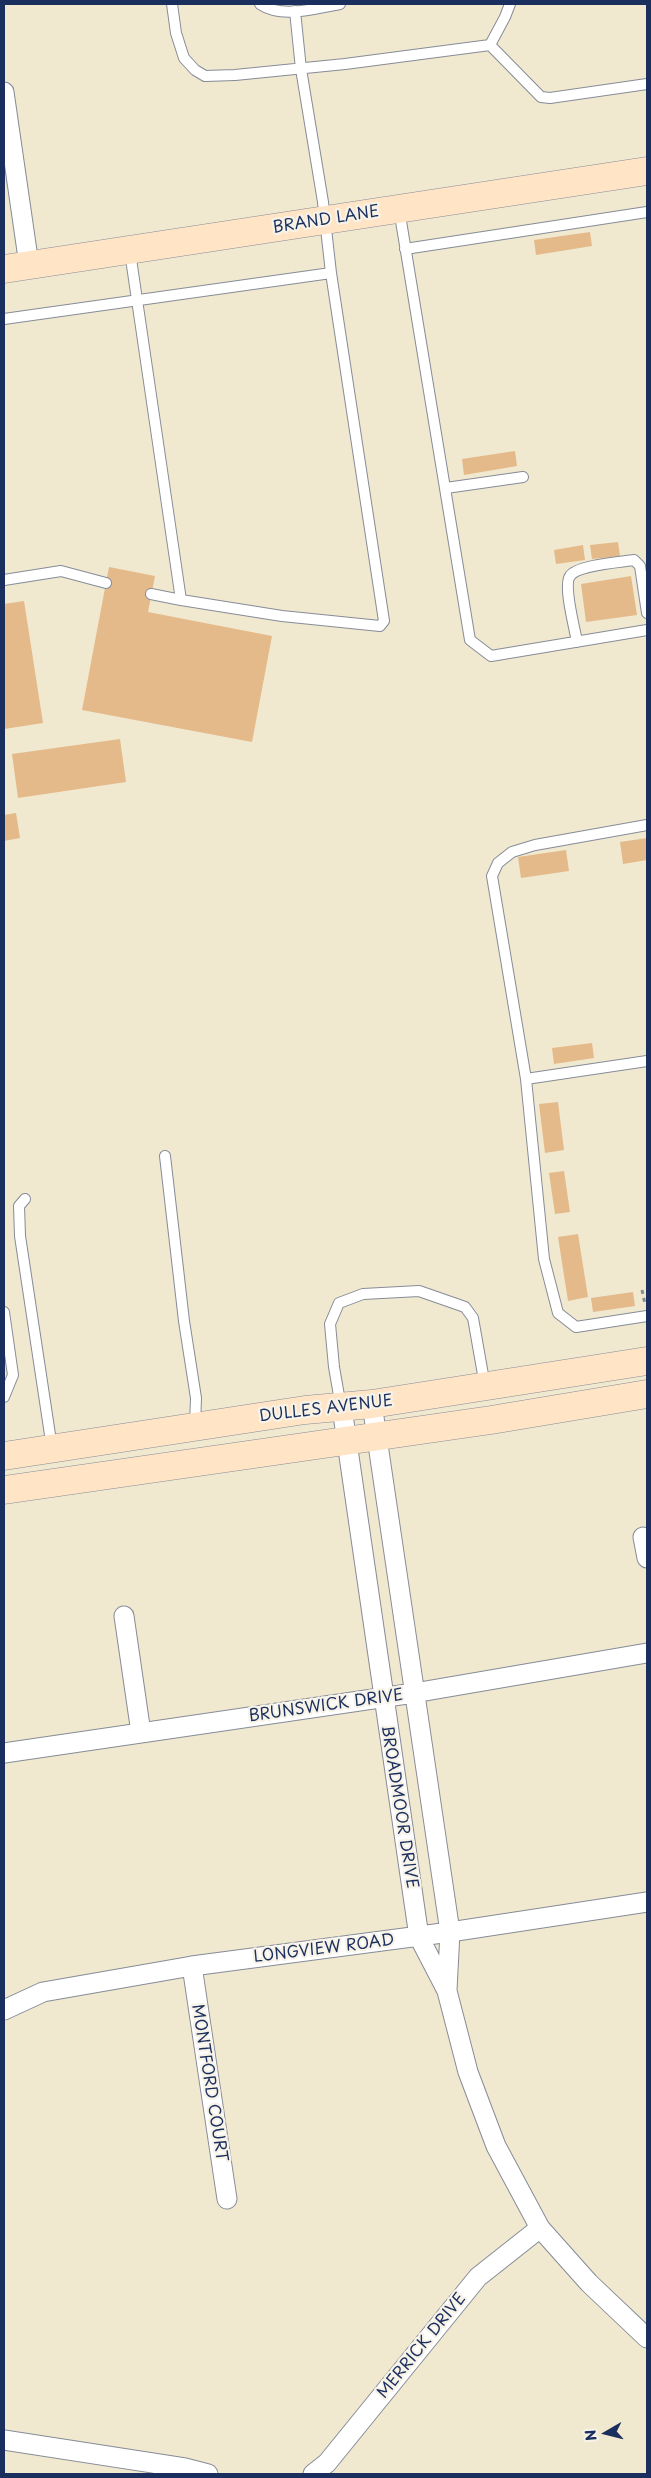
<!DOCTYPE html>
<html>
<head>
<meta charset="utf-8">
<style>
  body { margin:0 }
  #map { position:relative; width:651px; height:2478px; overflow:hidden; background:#f1e8d0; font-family:"Playpen Sans",sans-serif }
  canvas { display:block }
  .frame { position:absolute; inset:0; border:5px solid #1b2f5e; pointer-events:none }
  .north { position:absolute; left:581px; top:2408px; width:50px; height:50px; -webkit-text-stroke:4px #f7f3e8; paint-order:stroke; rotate:262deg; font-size:14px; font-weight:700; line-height:20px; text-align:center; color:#1b2f5e }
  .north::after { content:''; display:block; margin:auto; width:18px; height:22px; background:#1b2f5e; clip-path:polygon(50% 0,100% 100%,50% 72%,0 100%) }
</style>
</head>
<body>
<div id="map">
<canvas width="651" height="2478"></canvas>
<div class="frame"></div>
<div class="north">N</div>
</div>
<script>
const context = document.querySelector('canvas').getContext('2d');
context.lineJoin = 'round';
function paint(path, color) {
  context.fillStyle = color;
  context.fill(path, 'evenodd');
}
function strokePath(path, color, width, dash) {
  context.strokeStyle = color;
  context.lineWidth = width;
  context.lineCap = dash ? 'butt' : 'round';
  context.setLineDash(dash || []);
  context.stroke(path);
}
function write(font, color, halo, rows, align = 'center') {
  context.font = font + ' "Playpen Sans",sans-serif';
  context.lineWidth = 4.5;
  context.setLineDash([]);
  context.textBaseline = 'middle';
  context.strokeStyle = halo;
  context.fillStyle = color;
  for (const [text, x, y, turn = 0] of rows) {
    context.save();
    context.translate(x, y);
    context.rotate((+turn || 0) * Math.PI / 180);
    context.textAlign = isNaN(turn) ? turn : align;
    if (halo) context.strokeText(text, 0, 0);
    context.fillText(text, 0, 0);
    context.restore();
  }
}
paint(new Path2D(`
  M590,232l2,14 -56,9 -2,-15z
  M515,451l2,15 -53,9 -2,-16z
  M618,542l2,14 -28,3 -2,-14z
  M583,545l2,15 -29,4 -2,-14z
  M109,567l46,9 -7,36 124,24 -20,106 -170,-32z
  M631,576l6,39 -51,7 -5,-38z
  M24,601l19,122 -39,6v-125z
  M120,739l6,43 -108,16 -6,-44z
  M16,813l4,25 -16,3v-26z
  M647,838v22l-24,4 -3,-22z
  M566,850l3,21 -48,7 -3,-21z
  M592,1043l2,15 -40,6 -2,-16z
  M558,1102l6,48 -19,3 -6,-49z
  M564,1171l6,41 -15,2 -6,-41z
  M578,1234l10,63 -20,4 -10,-64z
  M633,1292l2,14 -42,6 -2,-14z`), '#e4ba8a');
const lane = new Path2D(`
  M172,4l4,29 8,25 11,12 10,6 30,-1 110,-11 145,-19
  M260,4c22,15 56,4 80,0
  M490,45l51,52 9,1 97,-14
  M490,45l15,-28 5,-13
  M399,209l71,431 21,16 156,-26
  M405,249l242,-37
  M130,252l51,348 101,16 98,10 4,-5 -53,-348 -8,-71 -22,-133 -6,-58
  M4,319l327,-46
  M446,488l77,-11
  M4,580l57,-9 45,12
  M151,594l30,6
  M577,642c-2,-13 -14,-56 -7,-66 7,-11 51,-14 64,-16l6,6 7,47
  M647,825l-112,20 -23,7 -14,11 -6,13 34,203 18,180 14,54 18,14 71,-11
  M526,1079l121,-18
  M165,1156l19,165 12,77 -1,28
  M25,1199l-6,7 1,30 32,212
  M4,1312l9,63 -9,22
  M341,1407l-7,-40 -4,-43 9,-21 24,-9 56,-3 46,16 8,11 12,68`);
const street = new Path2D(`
  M4,92l25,173
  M372,1404l78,528 -3,58
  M342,1408l77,529 28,54 21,81 28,74 44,82 49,55 58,55
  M643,1537l4,21
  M124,1616l17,117
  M4,1753l410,-60 233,-40
  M192,1966l35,233
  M4,2010l39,-18 149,-26 258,-34 197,-30
  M4,2440l181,28 23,6
  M313,2474l14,-11 151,-186 62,-49`);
const secondary = new Path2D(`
  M4,269l643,-98
  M4,1456l301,-46 67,-6 275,-43
  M4,1490l487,-70 156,-26`);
strokePath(lane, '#868c97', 12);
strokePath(street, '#868c97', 21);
strokePath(secondary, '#868c97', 29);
strokePath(new Path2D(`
  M642,1290l3,14`), '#868c97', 3, [4, 4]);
strokePath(lane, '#fff', 10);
strokePath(street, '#fff', 19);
strokePath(secondary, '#ffe4c6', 28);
write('16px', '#1b2f5e', '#f7f3e8', [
  ["BRAND LANE",326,220,-9],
  ["DULLES AVENUE",326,1409,-7],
  ["BRUNSWICK DRIVE",326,1706,-8],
  ["BROADMOOR DRIVE",399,1807,81],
  ["LONGVIEW ROAD",324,1949,-7],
  ["MONTFORD COURT",209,2083,81],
  ["MERRICK DRIVE",422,2346,-51]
]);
</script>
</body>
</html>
